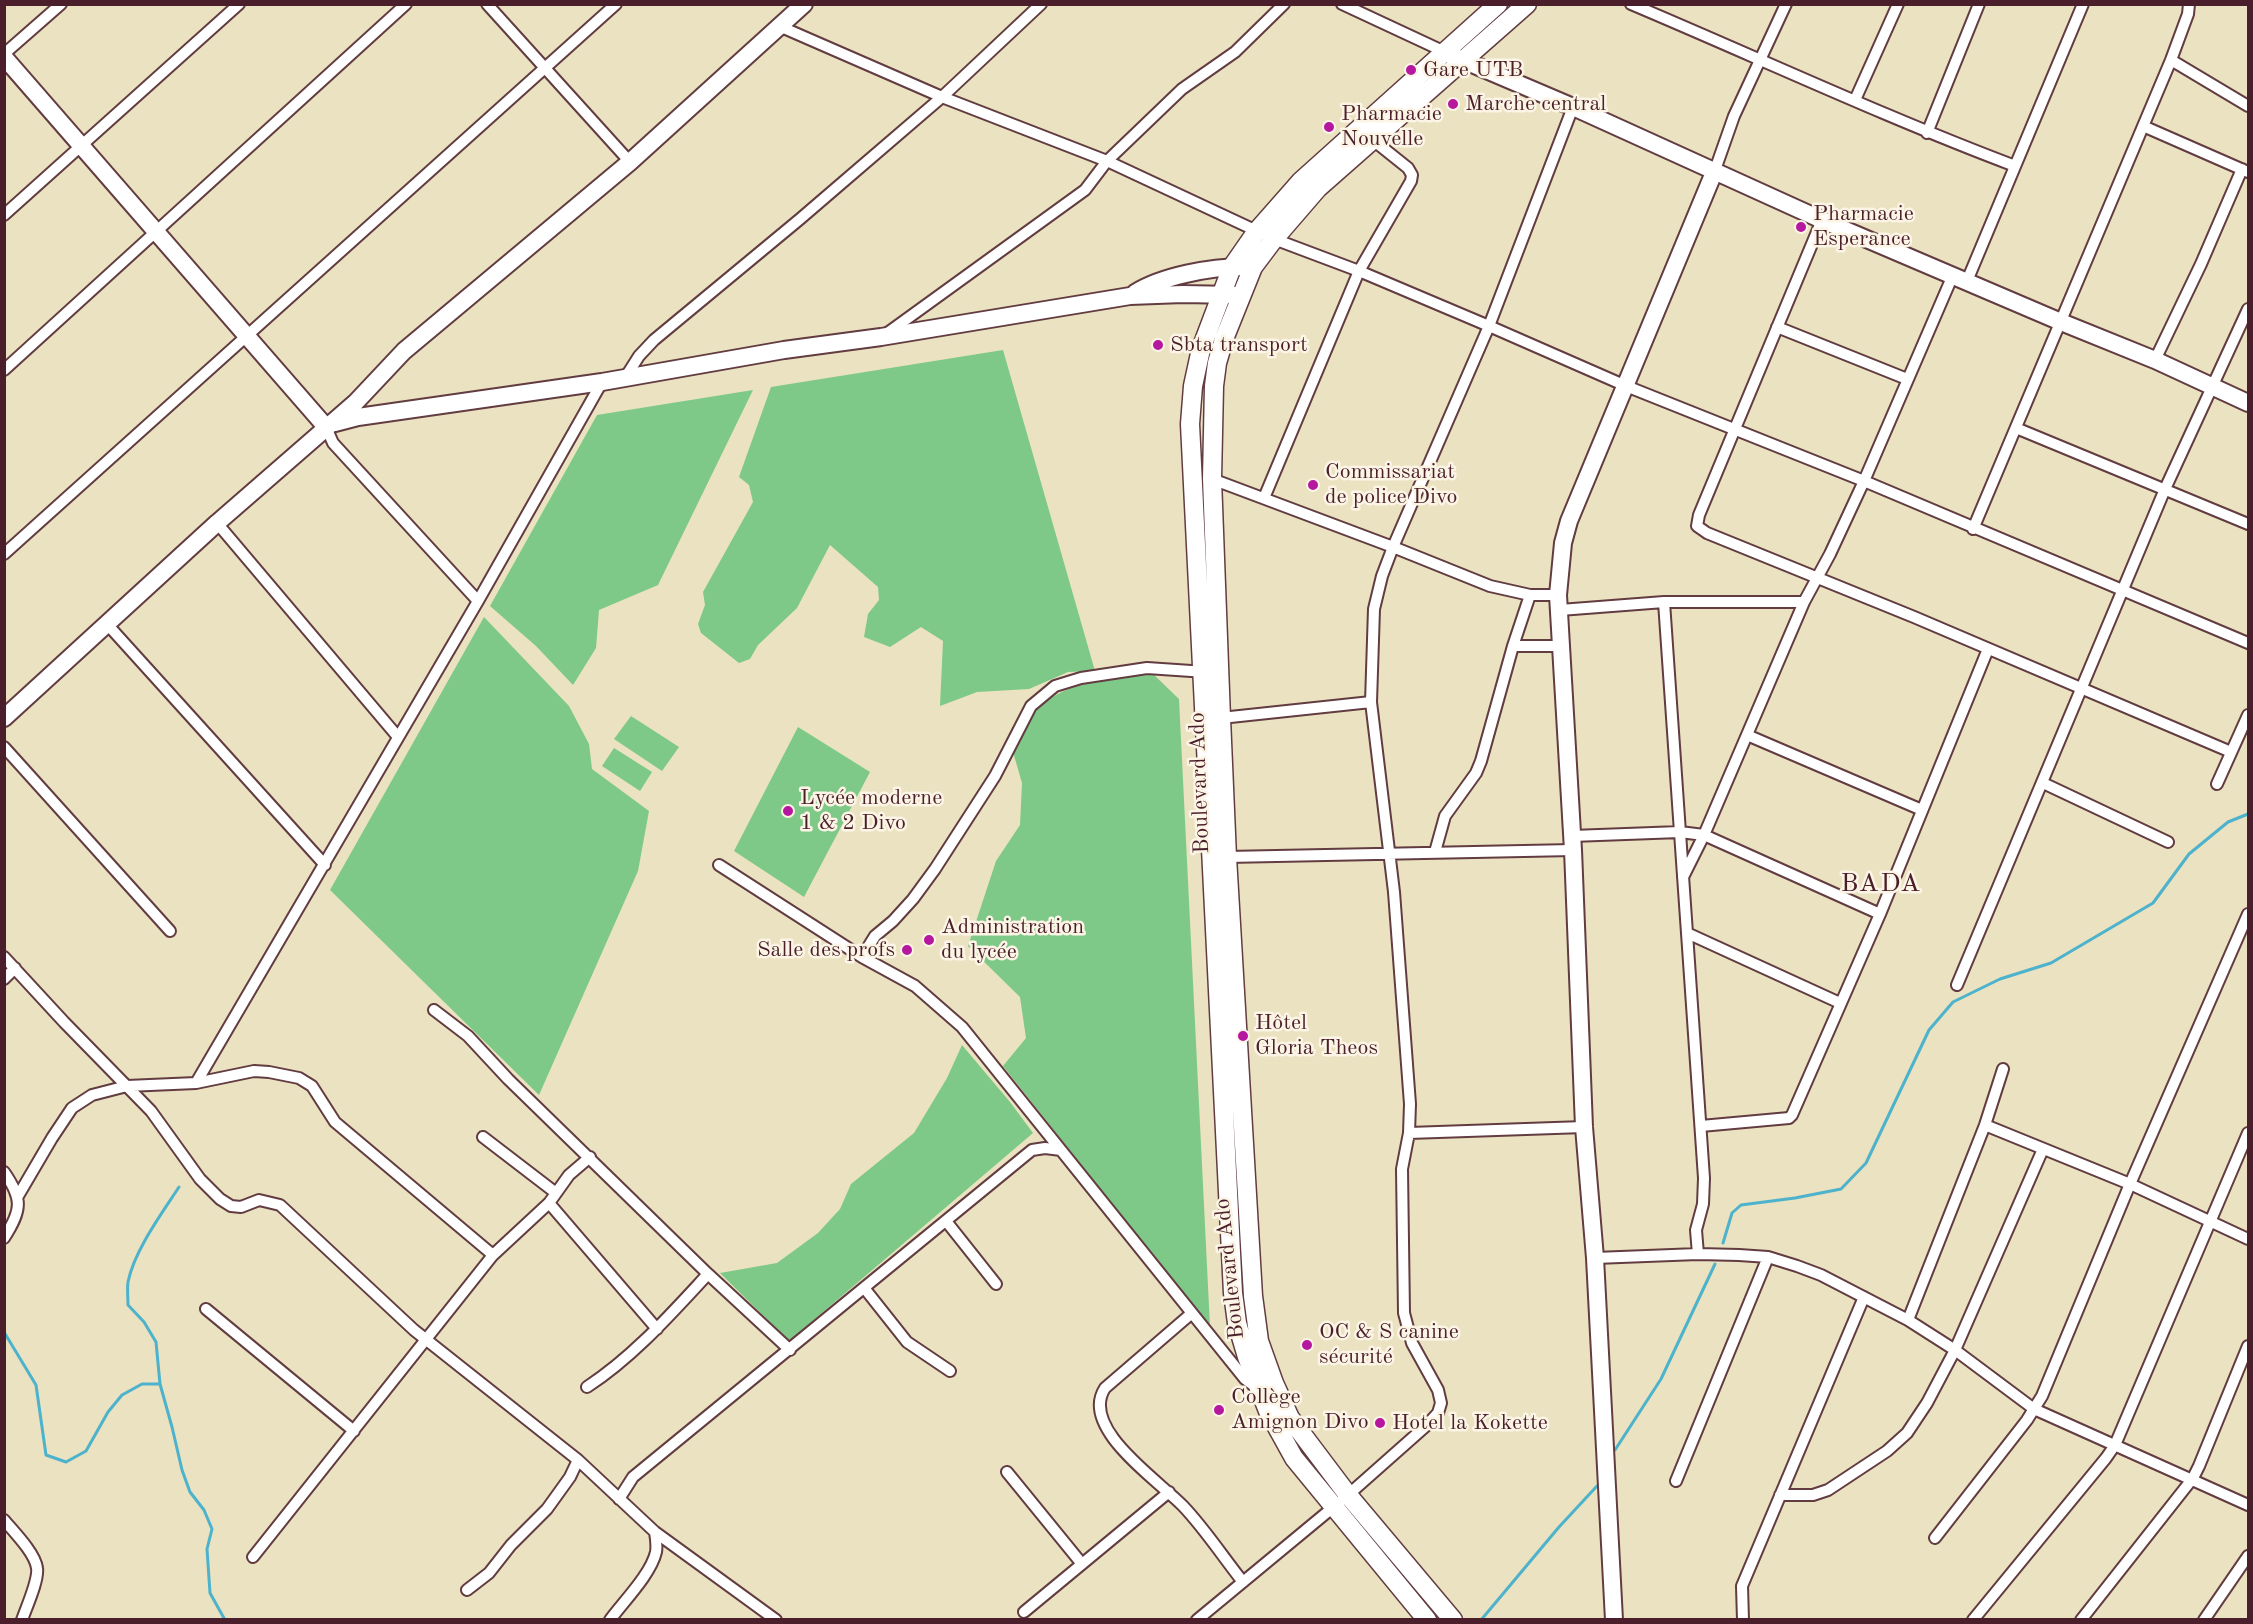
<!DOCTYPE html>
<html>
<head>
<meta charset="utf-8">
<style>
  body { margin:0 }
  #map { position:relative; width:2253px; height:1624px; overflow:hidden; background:#eae2c0; font-family:"Old Standard TT",serif }
  canvas { display:block }
  .frame { position:absolute; inset:0; border:6px solid #4a1f2b; pointer-events:none }
</style>
</head>
<body>
<div id="map">
<canvas width="2253" height="1624"></canvas>
<div class="frame"></div>
</div>
<script>
const context = document.querySelector('canvas').getContext('2d');
context.lineJoin = 'round';
function paint(path, color) {
  context.fillStyle = color;
  context.fill(path, 'evenodd');
}
function strokePath(path, color, width, dash) {
  context.strokeStyle = color;
  context.lineWidth = width;
  context.lineCap = dash ? 'butt' : 'round';
  context.setLineDash(dash || []);
  context.stroke(path);
}
function write(font, color, halo, rows, align = 'center') {
  context.font = font + ' "Old Standard TT",serif';
  context.lineWidth = 5;
  context.setLineDash([]);
  context.textBaseline = 'middle';
  context.strokeStyle = halo;
  context.fillStyle = color;
  for (const [text, x, y, turn = 0] of rows) {
    context.save();
    context.translate(x, y);
    context.rotate((+turn || 0) * Math.PI / 180);
    context.textAlign = isNaN(turn) ? turn : align;
    if (halo) context.strokeText(text, 0, 0);
    context.fillText(text, 0, 0);
    context.restore();
  }
}
paint(new Path2D(`
  M1003,350l92,321 -27,1 -39,17 -52,3 -37,14 3,-65 -22,-14 -31,20 -26,-10 4,-23 11,-14 -1,-13 -48,-42 -33,63 -39,37 -8,14 -11,4 -38,-30 -3,-9 7,-19 -2,-13 50,-90 -4,-17 -10,-8 32,-90z
  M753,390l-95,195 -59,25 -3,38 -23,37 -37,-39 -46,-40 107,-191z
  M484,617l85,89 20,38 3,25 57,42 -11,60 -99,224 -209,-205z
  M1151,672l28,27 31,628 -207,-261 23,-28 -6,-41 -52,-51 28,-85 24,-36 2,-42 -9,-31c5,-12 10,-28 18,-37 27,-33 81,-37 120,-43z
  M631,716l48,31 -17,24 -48,-32z
  M798,727l72,45 -66,125 -70,-46z
  M614,748l38,24 -12,19 -38,-25z
  M962,1045l48,57 23,31 -244,208 -69,-68 57,-10 41,-30 22,-24 11,-25 63,-51 33,-55z`), '#7ec987');
strokePath(new Path2D(`
  M179,1187c-17,26 -45,64 -51,95 -1,7 0,16 0,23l16,17 12,20 4,42 12,43 10,43 8,22 14,18 8,19 -5,20 3,44 15,27
  M1723,1243l9,-30 9,-8 54,-7 46,-9 25,-26 63,-133 24,-28 47,-23 51,-16 102,-60 36,-49 39,-32 20,-8
  M4,1332l32,53 10,70 20,7 20,-11 22,-39 14,-17 20,-11h18
  M1615,1450l46,-71 54,-115
  M1481,1620l78,-93 38,-41`), '#4db2cc', 3);
const street = new Path2D(`
  M487,4l143,158
  M1342,4l103,48
  M1631,4c128,54 254,113 384,162
  M779,26l163,71 165,64 167,78 85,32 130,55 137,60 238,95 384,162
  M4,54l57,-50
  M2171,60l77,46
  M1855,100l43,-96
  M2143,126l105,46
  M1927,133l52,-129
  M1715,170l19,-54 52,-112
  M4,215l235,-211
  M1822,220l-123,295 -2,11 10,7 207,84 317,135
  M1967,281l116,-277
  M1777,327l130,52
  M886,334l199,-144 22,-29 75,-72 53,-37 49,-48
  M2155,360l46,-96 41,-95
  M4,370l402,-366
  M625,378l14,-22 15,-16 146,-121 142,-122 99,-93
  M326,427l7,16 145,158
  M2016,428l232,96
  M1212,479l181,68 97,39 40,9
  M1264,498l95,-227 52,-90 1,-6 -4,-7 -35,-28
  M217,523l181,214
  M1973,529l198,-469 17,-46 1,-10
  M4,554l612,-550
  M1664,602l40,576 -1,26 -7,26 2,24
  M1560,610l104,-8h140
  M107,624l218,241
  M1513,646h49
  M1221,718l150,-16
  M1747,735l175,75
  M4,747l166,184
  M2043,783l125,59
  M2217,784l31,-69
  M1572,836l108,-4 24,3 176,79
  M1435,852l10,-36 31,-43 5,-12 32,-115 17,-51h28
  M1227,857l346,-7
  M719,865l143,92 53,29 47,41 283,352 12,9
  M1683,877l21,-42 100,-233 26,-48 34,-73 89,-206
  M1687,933l153,70
  M4,957l60,65 87,89 49,68 20,20 11,7 10,1 18,-7 21,5 134,125 164,130 77,72 121,88
  M862,957l13,-21 18,-15 20,-22 22,-30 60,-93 36,-70 24,-20 26,-8 66,-10 59,4
  M4,979l11,-11
  M1957,985l208,-496 83,-180
  M434,1010l34,26 40,43 200,195 82,76
  M196,1083l282,-482 124,-219
  M1985,1125l145,59 118,55
  M1701,1126l88,-8 3,-3 88,-201 108,-265
  M1409,1133l175,-6
  M483,1137l73,56
  M4,1172c19,27 18,38 0,66
  M18,1196l34,-58 20,-30 20,-13 35,-9 69,-3 58,-12 15,1 30,6 13,8 23,36 158,133
  M549,1203l108,126
  M946,1221l50,63
  M1595,1258l103,-4 41,1 29,2 29,9 24,9 87,45 47,30 79,59 214,96
  M865,1289l42,53 43,29
  M206,1309l148,122
  M1192,1313l-87,75c-26,40 53,92 78,118 22,23 40,51 60,76
  M1908,1320l77,-195 18,-56
  M587,1387c46,-30 83,-72 121,-113
  M1007,1472l75,92
  M1676,1481l92,-224
  M1780,1495h33l15,-5 59,-39 20,-18 20,-30 28,-53 88,-201
  M619,1499l14,-22 399,-327 13,-2 16,2
  M4,1520c10,12 31,33 33,48 2,12 -11,40 -15,52
  M1935,1538l92,-118 15,-24 88,-212 118,-270
  M253,1557l240,-302 56,-52 20,-28 21,-18
  M467,1590l22,-17 22,-28 36,-36 23,-32 8,-17
  M1024,1612l145,-120
  M610,1620c14,-19 41,-46 46,-68 1,-6 0,-14 -1,-20
  M1197,1620l151,-125 79,-70 11,-12 3,-10 -3,-13 -26,-47 -8,-30 -2,-144 7,-36 1,-29 -16,-212 -23,-190 3,-93 8,-33 11,-29 96,-221 84,-219
  M1743,1620l-1,-34 122,-289
  M1973,1620l133,-162 9,-13 133,-312
  M2081,1620l112,-142 6,-12 49,-120
  M2204,1620l44,-64`);
const secondary = new Path2D(`
  M1451,55l122,52 249,113 239,102 94,38 93,43
  M4,57l322,370
  M1135,293c27,-17 76,-26 108,-26
  M335,423l23,-6 244,-35 182,-32 97,-13 249,-41 53,-2 52,1
  M4,718l213,-195 139,-121 48,-51 226,-189 174,-158
  M1614,1620l-19,-362 -11,-131 -11,-277 -15,-255 5,-52 6,-22 146,-351`);
const primary = new Path2D(`
  M1427,1620l-133,-162 -26,-47 -21,-54 -10,-34 -4,-30 -43,-869 3,-38 8,-37 31,-82 25,-36 44,-50 197,-177
  M1453,1620l-105,-125 -58,-77 -16,-35 -15,-42 -6,-45 -26,-439 -6,-139 -9,-239 2,-93 3,-23 7,-24 29,-72 21,-28 44,-51 209,-184`);
strokePath(street, '#623c41', 14);
strokePath(secondary, '#623c41', 20);
strokePath(primary, '#623c41', 21);
strokePath(street, '#fff', 10);
strokePath(secondary, '#fff', 16);
strokePath(primary, '#fff', 18);
for (const [x, y, r, color] of [
  [1411,70,6,"#b5179e"],
  [1453,104,6,"#b5179e"],
  [1329,127,6,"#b5179e"],
  [1801,227,6,"#b5179e"],
  [1158,345,6,"#b5179e"],
  [1313,485,6,"#b5179e"],
  [788,811,6,"#b5179e"],
  [929,940,6,"#b5179e"],
  [907,950,6,"#b5179e"],
  [1243,1036,6,"#b5179e"],
  [1307,1345,6,"#b5179e"],
  [1219,1410,6,"#b5179e"],
  [1380,1423,6,"#b5179e"]
]) {
  const dot = new Path2D();
  dot.arc(x, y, r, 0, 2 * Math.PI);
  context.fillStyle = color;
  context.fill(dot);
  strokePath(dot, '#fcf5e5', 2);
}
write('22px', '#4a1f2b', '#fcf5e5', [
  ["Gare UTB",1423,70],
  ["Marche central",1465,104],
  ["Pharmacie",1341,114],
  ["Nouvelle",1341,139],
  ["Pharmacie",1813,214],
  ["Esperance",1813,239],
  ["Sbta transport",1170,345],
  ["Commissariat",1325,472],
  ["de police Divo",1325,497],
  ["Lycée moderne",800,798],
  ["1 & 2 Divo",800,823],
  ["Administration",941,927],
  ["du lycée",941,952],
  ["Salle des profs",895,950,"right"],
  ["Hôtel",1255,1023],
  ["Gloria Theos",1255,1048],
  ["OC & S canine",1319,1332],
  ["sécurité",1319,1357],
  ["Collège",1231,1397],
  ["Amignon Divo",1231,1422],
  ["Hotel la Kokette",1392,1423]
], 'left');
write('22px', '#4a1f2b', '#fcf5e5', [
  ["Boulevard Ado",1200,783,-92],
  ["Boulevard Ado",1230,1269,-96]
]);
context.letterSpacing = '1.5px';
write('26px', '#4a1f2b', '#fcf5e5', [
  ["BADA",1881,884]
]);
context.letterSpacing = '0px';
</script>
</body>
</html>
